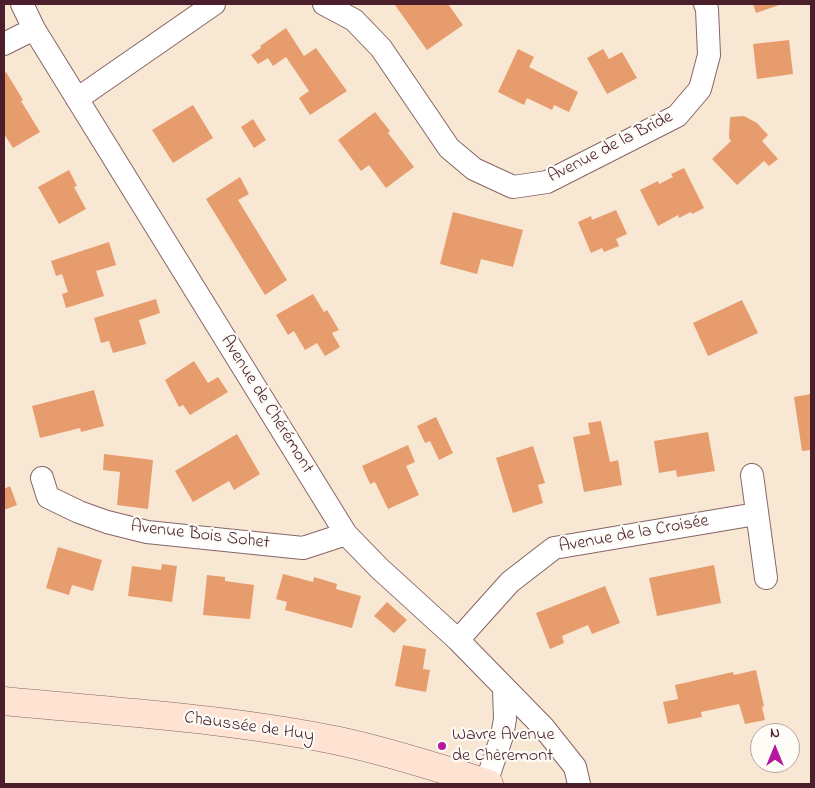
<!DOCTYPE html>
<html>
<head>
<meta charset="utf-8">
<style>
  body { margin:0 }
  #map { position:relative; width:815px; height:788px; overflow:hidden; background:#f8e7d3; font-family:"Indie Flower",sans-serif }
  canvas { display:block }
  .frame { position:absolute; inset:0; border:5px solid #4a1f2b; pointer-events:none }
  .north { position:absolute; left:750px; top:723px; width:50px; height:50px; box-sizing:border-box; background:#fdfcf7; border:1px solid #b5a4a5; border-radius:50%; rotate:0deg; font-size:14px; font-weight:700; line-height:20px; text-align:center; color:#4a1f2b }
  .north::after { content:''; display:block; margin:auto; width:18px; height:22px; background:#b5179e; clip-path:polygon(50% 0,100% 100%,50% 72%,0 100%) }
</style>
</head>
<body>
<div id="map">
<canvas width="815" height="788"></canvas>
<div class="frame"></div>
<div class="north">N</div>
</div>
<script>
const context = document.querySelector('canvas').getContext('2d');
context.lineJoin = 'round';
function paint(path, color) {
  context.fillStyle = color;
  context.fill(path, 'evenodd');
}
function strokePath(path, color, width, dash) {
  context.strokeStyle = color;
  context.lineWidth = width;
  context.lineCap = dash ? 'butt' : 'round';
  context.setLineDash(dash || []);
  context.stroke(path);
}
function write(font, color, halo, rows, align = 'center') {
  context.font = font + ' "Indie Flower",sans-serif';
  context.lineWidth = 4.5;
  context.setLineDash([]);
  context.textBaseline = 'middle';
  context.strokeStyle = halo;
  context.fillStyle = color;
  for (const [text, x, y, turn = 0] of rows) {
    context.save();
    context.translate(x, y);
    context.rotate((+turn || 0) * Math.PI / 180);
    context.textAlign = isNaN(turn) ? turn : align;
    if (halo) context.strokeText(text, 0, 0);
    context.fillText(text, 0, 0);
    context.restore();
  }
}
paint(new Path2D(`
  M397,4h51l15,21 -36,25 -32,-45z
  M753,4h29l-26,9z
  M286,28l18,28 12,-8 31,43 -37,24 -11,-17 10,-7 -23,-34 -13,9 -5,-8 -10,6 -7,-9 10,-7 -1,-2z
  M789,40l4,34 -36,5 -4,-35z
  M518,49l16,8 -5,10 49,25 -9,20 -15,-7 -2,5 -25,-12 -3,7 -26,-13z
  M603,49l6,10 13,-7 15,26 -30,16 -20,-36z
  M6,72l17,28 -2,1 19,31 -27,16 -9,-14v-60z
  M193,105l20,33 -40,25 -21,-33z
  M375,112l15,19 -2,2 26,34 -28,21 -17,-23 -8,6 -23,-31z
  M744,116l13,7 11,12 -6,6 16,18 -9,7 -5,-5 -27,24 -25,-26 19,-18 -2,-3 1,-21z
  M253,119l13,21 -12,8 -13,-21z
  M684,168l20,40 -12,6 -1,-2 -12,6 -1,-3 -20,11 -18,-36 18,-9 1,3 14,-7 -2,-3z
  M69,170l8,16 -3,1 12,22 -27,15 -21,-37z
  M240,177l9,17 -11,6 49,80 -22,15 -59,-96z
  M616,210l11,24 -11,5 3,7 -15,6 -2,-4 -11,5 -13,-31 13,-6 1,4z
  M453,212l70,18 -10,37 -32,-8 -4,15 -37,-10z
  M109,242l7,23 -20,6 8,25 -38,12 -4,-14 6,-2 -6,-18 -6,2 -5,-15z
  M313,294l11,18 3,-2 12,20 -7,3 8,14 -15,9 -8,-13 -12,7 -11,-19 -6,4 -12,-20z
  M156,299l4,14 -21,7 7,24 -33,9 -4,-12 -8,2 -7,-25z
  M742,300l16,33 -50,23 -15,-33z
  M194,361l14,22 10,-6 10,15 -38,23 -7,-10 -4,2 -14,-27z
  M94,390l10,36 -23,6 -1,-4 -40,10 -8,-32z
  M811,394v56l-9,1 -8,-54z
  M436,417l17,36 -14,7 -9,-19 -5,2 -8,-17z
  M601,421l9,41 8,-2 4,25 -38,7 -11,-55 17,-3 -2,-11z
  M708,432l7,39 -38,6 -1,-7 -17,3 -5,-32z
  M237,434l23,40 -26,16 -5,-9 -36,21 -18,-31z
  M408,445l7,17 -9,4 13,29 -31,14 -13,-27 -5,2 -8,-18z
  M533,446l12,37 -7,2 5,18 -30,10 -17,-55z
  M104,454l49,6 -5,49 -31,-4 3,-33 -17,-2z
  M10,486l7,19 -13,5v-21z
  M58,547l44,13 -9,31 -21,-6 -3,10 -23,-7z
  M162,564l15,2 -5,36 -44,-6 4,-30 29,4z
  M714,565l7,38 -64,13 -8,-38z
  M283,574l30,8 1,-5 23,7 -1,5 25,7 -9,32 -67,-18 2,-8 -11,-3z
  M207,575l18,2v4l29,4 -4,34 -47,-4z
  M605,586l15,37 -28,11 -4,-9 -26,11 2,7 -14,6 -14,-36z
  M387,602l20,18 -13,13 -20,-17z
  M403,645l23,4 -3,20 7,1 -4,22 -31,-6z
  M756,670l8,36 -2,1 3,13 -20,4 -6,-20 -38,8 1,5 -34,7 -5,-22 15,-3 -3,-14 58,-13 1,3z`), '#e79c6e');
const minor = new Path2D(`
  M22,4l12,25 312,505 33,34 79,72 86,88 31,39 4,17
  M324,4l30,16 27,28 68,100 25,21 39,18 34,-5 130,-66 23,-27 9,-34 -2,-46 -2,-5
  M4,44l30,-15
  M77,99l137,-95
  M752,475l14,103
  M42,478l6,19 31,15 28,10 40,10 156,16 43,-14
  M458,640l52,-58 44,-34 202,-34
  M486,783l16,-47 3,-17 -1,-30`);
const secondary = new Path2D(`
  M4,701c111,11 225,17 335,40 51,11 101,27 150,43`);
strokePath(minor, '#876566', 24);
strokePath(secondary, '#876566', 29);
strokePath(minor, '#fff', 22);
strokePath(secondary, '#fee3d2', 28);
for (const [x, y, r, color] of [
  [442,746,5,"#b5179e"]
]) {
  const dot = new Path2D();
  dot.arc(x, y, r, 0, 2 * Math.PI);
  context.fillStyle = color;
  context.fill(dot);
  strokePath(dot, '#fdfcf7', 2);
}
write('18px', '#4a1f2b', '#fdfcf7', [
  ["Avenue de la Bride",611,148,-27],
  ["Avenue de Chérémont",266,405,58],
  ["Avenue de la Croisée",634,535,-10],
  ["Avenue Bois Sohet",200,536,7],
  ["Chaussée de Huy",249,728,8]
]);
write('18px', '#4a1f2b', '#fdfcf7', [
  ["Wavre Avenue",452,736],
  ["de Chèremont",452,757]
], 'left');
</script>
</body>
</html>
